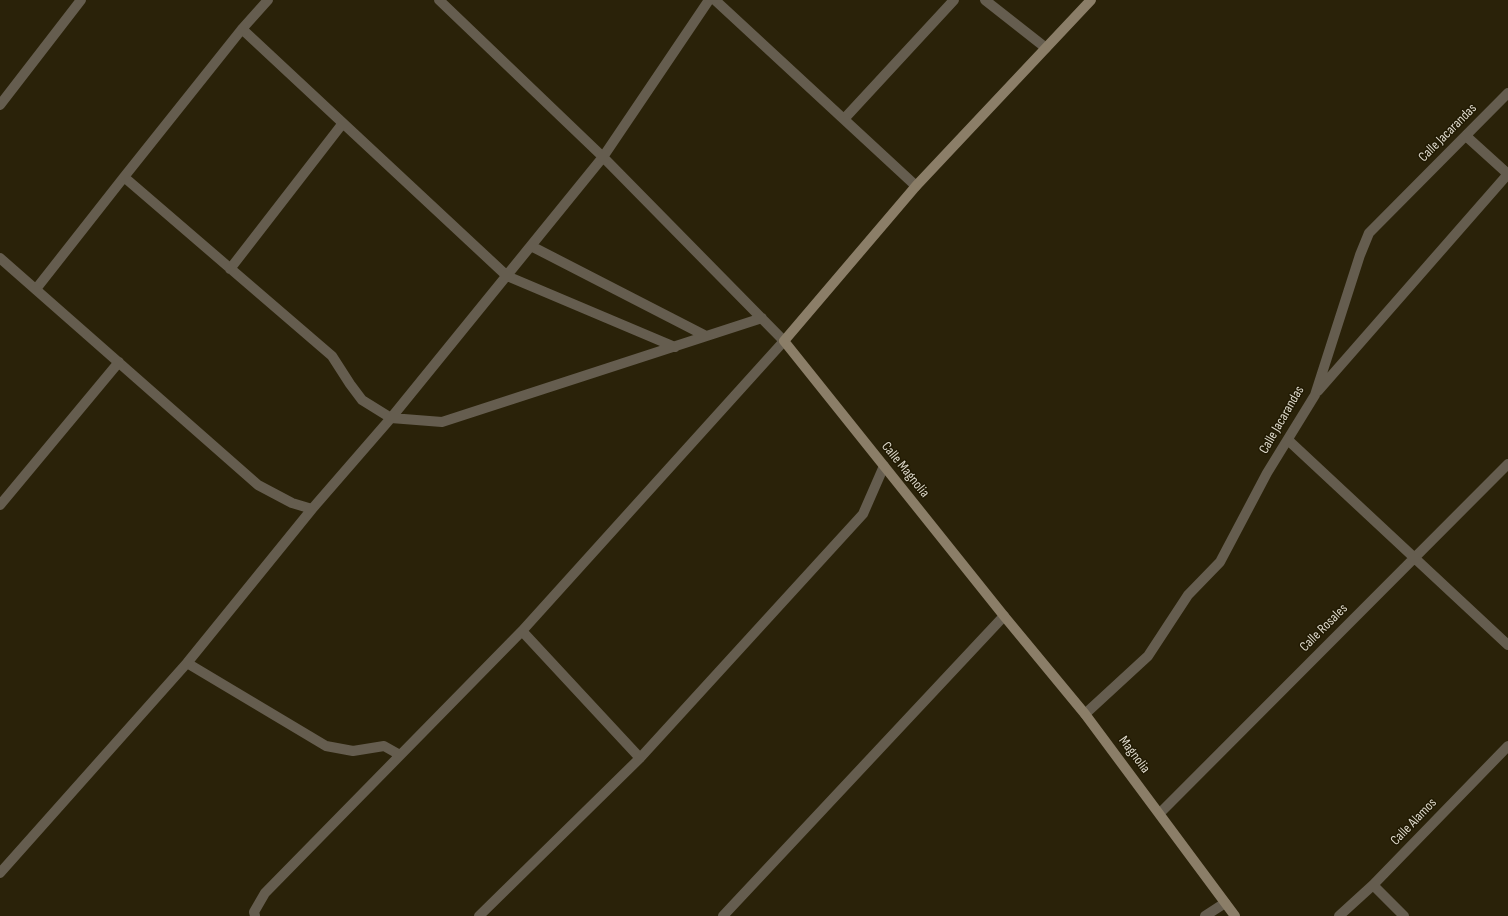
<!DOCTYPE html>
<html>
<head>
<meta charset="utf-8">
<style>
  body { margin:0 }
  canvas { display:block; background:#2a2209 }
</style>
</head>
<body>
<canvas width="1508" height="916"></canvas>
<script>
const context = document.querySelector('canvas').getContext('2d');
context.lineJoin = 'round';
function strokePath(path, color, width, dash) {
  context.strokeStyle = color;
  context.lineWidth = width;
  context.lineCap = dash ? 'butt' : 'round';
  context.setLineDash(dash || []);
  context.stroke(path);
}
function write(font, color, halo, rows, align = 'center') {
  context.font = font + ' "Sofia Sans Condensed",sans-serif';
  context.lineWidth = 3;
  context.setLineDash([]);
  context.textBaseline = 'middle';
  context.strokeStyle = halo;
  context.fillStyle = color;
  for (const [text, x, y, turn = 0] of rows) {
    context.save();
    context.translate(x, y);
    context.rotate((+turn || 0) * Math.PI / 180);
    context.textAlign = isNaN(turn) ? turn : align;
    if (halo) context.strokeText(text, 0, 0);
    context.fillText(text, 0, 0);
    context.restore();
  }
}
strokePath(new Path2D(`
  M715,0l201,186
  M985,0l61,48
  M242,29l265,247 168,71
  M0,105l81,-105
  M844,119l110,-119
  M1466,136l42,38
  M124,177l208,179 18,28 12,16 29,18 51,4 320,-104
  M531,246l175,90
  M0,258l258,227 34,18 20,6
  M230,269l113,-146
  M36,289l88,-112 118,-148 26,-29
  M1318,391l190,-217
  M1288,440l220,205
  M0,505l119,-143
  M522,631l118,127
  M187,663l139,83 27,5 31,-5 16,9
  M1085,714l63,-58 40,-61 32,-33 47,-89 48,-78 45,-140 9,-22 139,-140
  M1160,813l348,-349
  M0,873l187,-210 125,-154 79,-91 212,-261 106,-157
  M1373,885l31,31
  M255,916l-1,-4 11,-19 257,-262 262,-290 -181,-184 -164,-157
  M479,916l161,-158 223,-244 21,-48
  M723,916l281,-300
  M1205,916l20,-13
  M1339,916l34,-31 135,-139`), '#655d4f', 10);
strokePath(new Path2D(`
  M1091,0l-175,186 -132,155 220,275 81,98 150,202`), '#8b7e68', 10);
write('14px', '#dbd6c8', '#201902', [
  ["Calle Jacarandas",1448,133,-45],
  ["Calle Jacarandas",1282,420,-60],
  ["Calle Magnolia",905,470,51],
  ["Calle Rosales",1324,628,-45],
  ["Magnolia",1134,755,53],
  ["Calle Alamos",1414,822,-46]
]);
</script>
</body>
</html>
